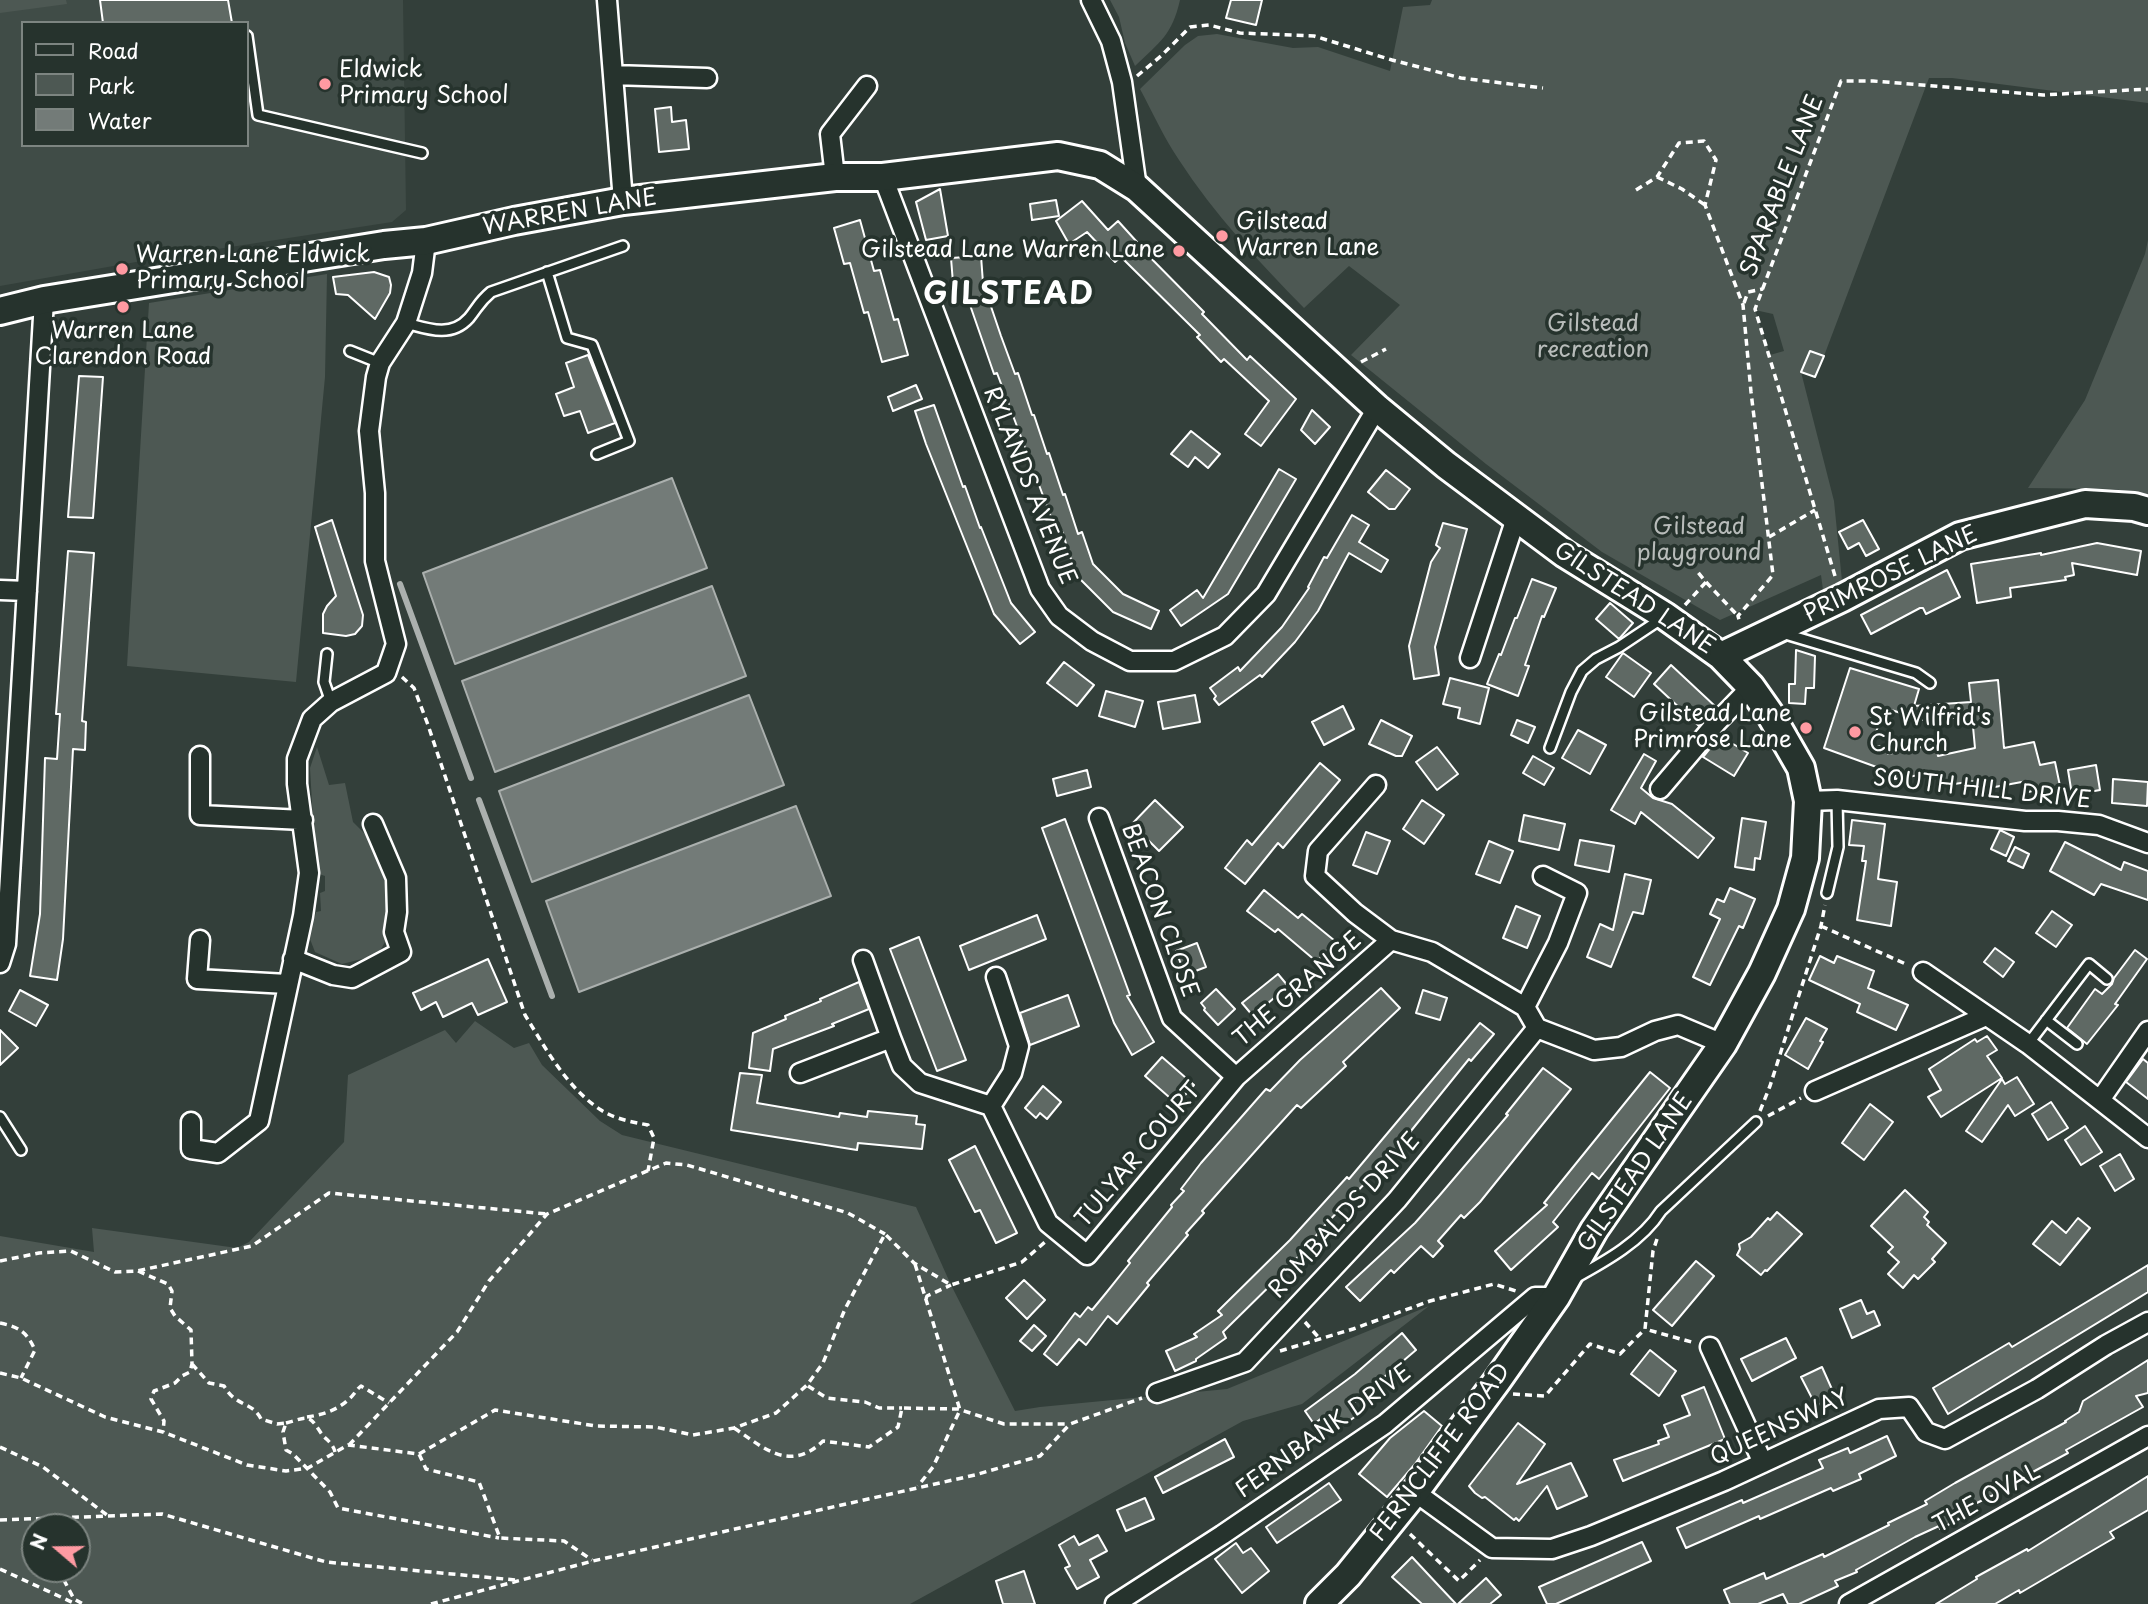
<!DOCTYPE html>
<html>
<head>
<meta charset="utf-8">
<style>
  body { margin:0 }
  #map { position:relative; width:2148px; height:1604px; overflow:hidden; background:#333f3a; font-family:"Playpen Sans",sans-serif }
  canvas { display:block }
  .legend { position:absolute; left:21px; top:21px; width:228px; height:126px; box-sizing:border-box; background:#26332d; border:2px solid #7d8581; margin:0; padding:9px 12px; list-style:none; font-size:21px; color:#fff }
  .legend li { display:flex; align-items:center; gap:14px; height:35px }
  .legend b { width:35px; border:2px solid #7d8581 }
  .north { position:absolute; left:21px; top:1513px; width:70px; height:70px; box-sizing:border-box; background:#26332d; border:2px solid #7d8581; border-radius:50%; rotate:290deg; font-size:19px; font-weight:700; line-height:28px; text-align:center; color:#fff }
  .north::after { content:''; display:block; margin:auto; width:24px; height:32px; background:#ff9aa2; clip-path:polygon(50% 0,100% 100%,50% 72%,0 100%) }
</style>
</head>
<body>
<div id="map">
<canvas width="2148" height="1604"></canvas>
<ul class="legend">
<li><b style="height:9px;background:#26332d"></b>Road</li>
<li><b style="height:19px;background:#4d5853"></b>Park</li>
<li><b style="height:19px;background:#737b78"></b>Water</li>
</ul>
<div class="north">N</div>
</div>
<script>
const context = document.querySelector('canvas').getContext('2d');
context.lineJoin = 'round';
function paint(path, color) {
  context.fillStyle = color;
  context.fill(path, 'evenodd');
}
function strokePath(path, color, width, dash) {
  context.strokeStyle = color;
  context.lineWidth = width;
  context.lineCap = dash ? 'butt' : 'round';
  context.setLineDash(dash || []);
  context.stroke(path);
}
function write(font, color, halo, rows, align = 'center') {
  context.font = font + ' "Playpen Sans",sans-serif';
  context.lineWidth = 7;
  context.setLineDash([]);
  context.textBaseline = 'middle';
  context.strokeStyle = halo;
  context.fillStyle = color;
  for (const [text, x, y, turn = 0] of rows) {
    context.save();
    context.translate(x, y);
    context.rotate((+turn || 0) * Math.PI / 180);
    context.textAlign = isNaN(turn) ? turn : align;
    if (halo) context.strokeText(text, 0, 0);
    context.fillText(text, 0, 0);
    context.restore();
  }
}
paint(new Path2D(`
  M0,0h403l3,210 -14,12 -239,37 -153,27zM23,23h224v122h-224z`), '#404c47');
paint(new Path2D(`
  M0,0h66l1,4 -67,9z
  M1110,0h70c-8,35 -20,42 -45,66l-10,-23 -6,-26z
  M1432,0h716v103l-196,-25h-23l-105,278 -14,-5 -9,21 33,129 8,80 -19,9 -2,-15 -101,45 -118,-68 -116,-88 -135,-109 49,-50 -51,-39 -45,42c-45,-46 -90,-94 -125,-148 -15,-22 -26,-47 -39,-71l45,-44 13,-9 19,-2 76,14 25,-1 72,24 13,-64 27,-2zM1755,310l18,4 11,37 -14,4z
  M2148,240v257l-33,-8 -87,-1 57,-88 60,-146z
  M327,274l-2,103 -29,305 -169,-16 22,-363z
  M317,747l12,38 16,-2 8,39 22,22 15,56 -4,19 1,19 -9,17 -36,9 -27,-12 -5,-13 6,-27 5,-1 -1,-18 5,-2v-15l-9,-3 -6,-105z
  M475,1021l39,27 15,-5 13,22 58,56 22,14 294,72 35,78 64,126 25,-4 187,-18 202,-83 -127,98 -59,17 -333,183h-910v-368l94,16 -2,-24 145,20 12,-6 95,-100 4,-67 97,-45 11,13zM35,1527h42v42h-42z`), '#4d5853');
const water = new Path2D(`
  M672,478l35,90 -252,96 -32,-91z
  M712,586l34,90 -251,96 -33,-91z
  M749,695l35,90 -252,97 -33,-91z
  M796,806l35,90 -252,96 -33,-91z`);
paint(water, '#737b78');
strokePath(water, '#abb0ae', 2);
strokePath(new Path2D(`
  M400,584l71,194
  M479,800l73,196`), '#abb0ae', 6);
const building = new Path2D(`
  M100,0h128l4,23h-129z
  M1231,0h31l-6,25 -30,-7z
  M671,107l1,15 14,-2 3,29 -30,3 -4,-43z
  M940,189l8,47 -22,4 -10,-38z
  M1056,200l3,16 -27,4 -2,-16z
  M1082,201l26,29 10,-9 19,21 -1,1 68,69 -2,2 45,46 3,-4 46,43 -35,47 -16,-12 24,-33 -45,-42 -3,3 -24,-25 3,-2 -79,-78 -6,5 -28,-30 -18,12 -13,-23z
  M860,220l14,51 6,-1 14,50 4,-1 10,36 -26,7 -14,-50 -4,1 -14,-50 -6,1 -10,-36z
  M981,256l2,27 18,53 14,38 3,-1 14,42h2l13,39 2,-1 14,42 2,-1 13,40 4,-2 11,32 30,30 36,17 -8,18 -38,-17 -37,-37 -14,-44 -5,2 -60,-160 -3,1 -32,-92 -9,1 -2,-25z
  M374,272l15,5 2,8 -1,8 -15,26 -27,-24 -12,-1 -3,-17z
  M1810,351l14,5 -9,21 -14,-5z
  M588,355l27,68 -27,10 -8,-22 -16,5 -8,-22 18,-7 -8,-24z
  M79,376l24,1 -10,141 -25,-1z
  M916,385l6,14 -29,12 -5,-14z
  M934,405l29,82 2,-1 15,42 1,-1 30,76 24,29 -15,12 -26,-30 -68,-170 -11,-33z
  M1312,410l18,17 -15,17 -14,-14z
  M1191,431l29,23 -12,14 -13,-11 -7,10 -17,-13z
  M1279,469l17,10 -68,115 -47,32 -11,-16 27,-20 6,8z
  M1386,470l24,19 -15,20h-6l-21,-17z
  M1352,515l17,10 -10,17 29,18 -7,12 -32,-19 -31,58 -23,31 -33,35 -2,-2 -41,30 -5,-6 2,-3 -6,-8 28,-21 2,4 42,-44 27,-39 -1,-1 16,-30 3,1z
  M332,520l31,95 -1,11 -7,8 -9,2 -23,-3v-19l4,-8 9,-10 -21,-69z
  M1863,520l16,29 -13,7 -7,-13 -11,6 -9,-17z
  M1443,523l24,6 -32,118 4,28 -25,4 -5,-33 22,-84 9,-14 -4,-3z
  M2097,543l44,8 -4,24 -65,-12 2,12 -9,2 1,3 -56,8 1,9 -34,6 -6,-39 70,-11v2z
  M68,551l26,2 -12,168 4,1 -1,28 -12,-1 -10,190 -6,41 -27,-4 10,-62 5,-156 12,1 3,-45h-4z
  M1947,570l13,27 -34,17 -3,-6h-3l-49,26 -10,-19z
  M1532,579l24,9 -12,29 -2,-1 -17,49 4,1 -11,30 -31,-12 12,-30 2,1 14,-37h2z
  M1610,603l23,20 -14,16 -23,-20z
  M1796,650l19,6 -1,32h-8l-1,16 -16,-1v-19h6z
  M1623,653l28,20 -17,24 -28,-20z
  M1064,662l30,23 -17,21 -30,-23z
  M1671,665l45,42 -17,19 -45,-42z
  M1850,668l69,21 -5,17 57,-4 -2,-19 29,-3 6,68 30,-6 6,23 15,-3 5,24 -32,6 -1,-11 -43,8 -2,-9 -42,6 -2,-14 -43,7v-4l-12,2 -1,-8 -58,-21zM1885,708l41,13 46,-5 3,32 -37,8 -2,-12 -48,10 -1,-9 -17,3z
  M1450,678l39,10 -9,36 -22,-6 2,-10 -17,-4z
  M1106,691l37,10 -8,26 -36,-11z
  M1195,695l5,27 -37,7 -5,-27z
  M1343,706l11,23 -30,16 -12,-23z
  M1381,720l31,16 -10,20h-6l-27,-12z
  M1517,720l18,7 -7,16 -17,-8z
  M1578,730l28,15 -16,29 -28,-16z
  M1720,736l28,17 -14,23 -31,-19z
  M1437,747l21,27 -21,16 -21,-28z
  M1644,754l12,7 -15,27 12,10 19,6 42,34 -16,20 -57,-46 -6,12 -24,-14z
  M1533,756l21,12 -10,17 -21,-12z
  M1320,763l20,17 -57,68 -5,-5 -33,41 -20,-16 22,-28 5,5z
  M2096,765l4,25 -28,5 -4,-25z
  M1087,770l4,17 -34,9 -4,-17z
  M2113,779l35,3 -1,24 -35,-3z
  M1155,800l28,27 -24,24 -27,-27z
  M1422,800l22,15 -20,29 -21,-15z
  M1524,815l41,9 -6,26 -40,-9z
  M1742,818l24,4 -6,37 -5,-1 -1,12 -19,-3z
  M1065,819l65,176 -3,1 27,46 -22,13 -18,-32 -72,-195z
  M1852,820l33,4 -7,55 19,3 -6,44 -34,-6 9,-59h-4l2,-15 -15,-1z
  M2000,830l14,7 -8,19 -15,-7z
  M1366,832l24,9 -13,33 -24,-9z
  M1580,840l34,6 -5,26 -34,-7z
  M1489,841l24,10 -13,32 -24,-9z
  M2065,842l56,28 3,-8 24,9v29l-47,-16 -7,11 -44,-24z
  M2015,847l14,7 -6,14 -15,-7z
  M1625,874l26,6 -8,34 -10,-2 -22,55 -24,-10 13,-33 13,6z
  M1730,888l25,11 -12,29 -4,-2 -29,59 -17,-8 27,-58 -10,-5 7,-15 7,3z
  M1264,890l34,28 4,-4 33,27 -18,21 -39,-33 -3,3 -28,-21z
  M1516,906l24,10 -13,32 -24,-10z
  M2052,911l20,14 -16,22 -20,-14z
  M1037,915l9,24 -77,31 -9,-24z
  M919,937l47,123 -29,11 -47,-122z
  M1197,943l9,24 -21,8 -9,-24z
  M1995,948l19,14 -11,15 -19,-15z
  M2135,950l12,9 -32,45 3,1 -31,39 -20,-16 28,-39 7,5 10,-10 2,-6z
  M1820,956l14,7 3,-7 37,15 -6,17 40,17 -12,25 -39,-18 3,-8 -51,-24z
  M488,959l19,43 -29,13 -6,-12 -29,14 -7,-15 -15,8 -8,-17z
  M1278,974l10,12 -35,30 -11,-13z
  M859,982l10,27 -37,15 2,2 -61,23 -3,22 -21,-3 4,-35 33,-14 -1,-3 36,-15 -1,-2z
  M1381,988l19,20 -57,54 3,4 -45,42 -4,-3 -31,34 -64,72 2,2 -18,20 2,2 -41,48 2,2 -32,39 -9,-8 -22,29 -7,-6 -22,26 -13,-11 31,-41 5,4 8,-10 4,3 14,-17 24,-30 -2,-2 44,-54 -1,-2 13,-14 -3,-2 20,-26 65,-74 4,2 30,-31z
  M1216,989l19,20 -17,16 -14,-15 1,-2 -4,-5z
  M20,990l28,15 -12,21 -27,-15z
  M1423,990l24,8 -7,22 -24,-7z
  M1068,995l11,31 -49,19 -10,-32z
  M1806,1018l21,11 -7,12 3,1 -15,27 -23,-14z
  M1480,1023l14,11 -23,27 -2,-2 -96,119 -2,-1 -46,48 -33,39 -69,68 3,6 -30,21v2l-21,10 -9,-20 31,-14 -3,-3 28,-19 -4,-4 72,-71 57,-63 2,2z
  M0,1030l18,18 -18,17z
  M1987,1036l10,14 -10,6 15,22 -61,39 -13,-20 13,-7 -12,-21 46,-30 2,3z
  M1162,1057l32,28 -17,19 -32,-28z
  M2143,1059l5,4v36l-22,-17z
  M1543,1068l28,21 -91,113 -16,16 -3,-3 -23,26 5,5 -10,11 -12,-11 -27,27 -3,-3 -31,31 -14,-14 69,-64 24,-27 69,-81 -2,-1z
  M1650,1072l20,16 -71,91 -7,-6 -39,49 5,5 -47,43 -16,-19 52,-46 -3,-2z
  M740,1073l22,2 -5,28 82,14 1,-4 27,4 1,-6 49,5 -1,8 9,1 -3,24 -64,-6 -1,7 -126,-20z
  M2017,1077l17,27 -19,12 -7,-11 -26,37 -16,-11 36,-52 3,5z
  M1043,1086l18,16 -14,17 -7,-6 -4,5 -11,-10z
  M2051,1102l17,26 -20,12 -16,-26z
  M1870,1104l23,18 -29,38 -22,-17z
  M2085,1126l17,26 -21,13 -16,-25z
  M975,1146l42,87 -21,10 -16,-33 -5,2 -26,-52z
  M2120,1154l14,25 -19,12 -15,-25z
  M1905,1190l23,22 -4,5 5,5 -2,3 19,18 -14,16 3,3 -17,17 -4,-4 -11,13 -15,-14 11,-12 -11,-10 5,-5 -22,-21z
  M1777,1212l25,22 -35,37 -2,-1 -4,5 -24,-20 3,-6 -1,-5 12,-7 17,-19 2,2z
  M2078,1218l12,10 -30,37 -27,-21 19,-23 14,12z
  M1696,1261l18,15 -42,50 -19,-16z
  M2148,1265v27l-200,122 -15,-26 76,-45 3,4z
  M1024,1280l21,20 -18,19 -21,-21z
  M1861,1300l6,14 7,-3 6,14 -28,13 -12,-29z
  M1034,1325l12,11 -14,15 -12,-10z
  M1402,1333l14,17 -67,57 7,9 -22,16 -11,-15 -9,7 -9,-13 50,-37z
  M1786,1338l10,20 -44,23 -11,-22z
  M1650,1350l26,21 -17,25 -28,-22z
  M2148,1360v33l-12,3 7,11 -77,43 2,3 -39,21 2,3 -73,35 3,6 -21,11 -1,-3 -24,11 -59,33 1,2 -22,9 3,5 -39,18h-11l-5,-10 -25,10h-28l-6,-14 40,-17 2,6 57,-25 1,3 65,-32 -1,-2 39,-19 -2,-3 30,-18 111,-61 -1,-1 14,-9 4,-11z
  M1822,1367l13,29 -19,10 -15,-29z
  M1704,1387l21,52 -102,42 -9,-21 45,-16 -1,-3 11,-4 -5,-12 26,-10 -8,-19z
  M1424,1411l18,15 -27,38 -28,33 -28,-23 31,-36z
  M1518,1423l27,21 -28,40 54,-21 16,33 -30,13 -10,-23 -28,35 -3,-3 -2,2 -29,-23 -3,1 -7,-5 -6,-7z
  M1887,1436l9,20 -37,18 2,5 -28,12 -2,-3 -71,31 -1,-3 -73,32 -9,-20 65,-28 1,3 80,-35 -4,-8 29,-12 2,5z
  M1225,1439l9,18 -71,36 -8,-16z
  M2148,1476v34l-38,22 4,6 -94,55 -1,-3 -24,14h-59l41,-25 -1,-2 51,-28 1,2z
  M1329,1483l12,17 -64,43 -11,-16z
  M1145,1498l9,21 -28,12 -9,-21z
  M1098,1535l9,16 -17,9 9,17 -22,12 -12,-21 5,-2 -11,-21 15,-9 5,9z
  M1642,1542l9,19 -95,43h-9l-8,-17z
  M1236,1543l7,10 8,-5 18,23 -27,22 -27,-34z
  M1412,1557l28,30 16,17h-34l-30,-27z
  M1024,1571l11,33h-32l-7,-23z
  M1486,1578l15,17 -11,9h-32z`);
paint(building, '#5f6964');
strokePath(building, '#fff', 2);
const lane = new Path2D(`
  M247,36l11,79 164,38
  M547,272l20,66 25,7 37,96 -32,13
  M406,323c22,6 45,15 63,-5 9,-11 10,-16 22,-26l132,-46
  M350,351l30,12
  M1782,633l134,40 14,10
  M327,654l-3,28 7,20
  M1550,748l21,-56 11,-21 14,-12 23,-12 42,-28
  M1827,893l11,-46 -1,-47
  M2046,1020l31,24
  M2028,1044l61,-80 18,15
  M0,1117l21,33
  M1575,1278c31,-17 67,-37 86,-67l95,-89`);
const street = new Path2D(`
  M607,0l16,201
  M1091,0l20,41 11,41 15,106
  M613,75l94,3
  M835,177l-5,-43 37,-48
  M883,177l157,412 19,27 33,25 38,20h44l51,-25 41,-42 111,-186
  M0,590l27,1
  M1470,658l46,-140
  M200,756v59l103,5
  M1376,785l-58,66 -3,25 40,37 36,27 41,12 93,55 12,21 57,22 27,-3 34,-16 23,-6 45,19
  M1660,789l57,-67 34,-35
  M1808,801l29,-1 188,21h33l41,4 49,18
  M1099,818l73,200 64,59
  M200,940l-3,39 90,5
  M293,959l40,16 19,3 49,-26 -7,-20 3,-20 -1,-34 -23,-54
  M863,960l28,78
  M0,963l6,-19 38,-644
  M1923,972l105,72 120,94
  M996,977l23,69 -7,27 -21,33 57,117 39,32 149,-178 155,-137
  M1525,1007l33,-64 19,-50 -34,-17
  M800,1073l91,-35 11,28 18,17 71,23
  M1815,1091l171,-75
  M2100,1100l48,-69
  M191,1122v27l27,4 41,-32 44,-205 6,-43 -12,-89v-25l15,-40 19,-17 55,-29 10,-29 -21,-83v-68l-6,-62 7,-54 4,-14 26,-40 16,-50 4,-32
  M1710,1347l53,116
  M1157,1393l88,-31 152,-162 140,-172
  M1415,1492l77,56 60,1 39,-13 133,-55 155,-72 30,-2 17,25 19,7 92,-50 69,-44 42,-23
  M1115,1604l107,-69 163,-111 150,-127h21
  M1849,1604l299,-168`);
const secondary = new Path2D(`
  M0,311l44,-11 340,-55 42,-4 88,-20 109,-20 212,-24h48l175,-21 42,9 37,23 240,220 69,57 119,89 100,62 56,40 30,31 19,27 31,54 7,33 -3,57 -14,51 -29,64 -39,71 -129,186 -38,67 -59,84 -82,111 -67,83 -29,29
  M1721,656l121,-58 118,-62 125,-32 49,3 14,4`);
strokePath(lane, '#fff', 14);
strokePath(street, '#fff', 23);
strokePath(secondary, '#fff', 32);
strokePath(new Path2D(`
  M1137,76l24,-20 29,-29 19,-2 31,8 74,3 78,24 69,18 82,10
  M1657,177l25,12 23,16
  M1636,190l21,-13 22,-34 25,-2 12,19 -11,45 38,100 8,87 22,183 -35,41 2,7
  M1744,303l4,-11 15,-3
  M1361,362l25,-13
  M1769,537l46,-27
  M1835,576l-80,-267 86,-228h32l170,14 105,-6
  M1706,582l32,34
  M1685,605l21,-23 -10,-12
  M402,677l12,11 14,37 97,290c21,34 42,73 76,95 14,9 31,12 47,15l6,13 -6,33
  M1821,926l87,39
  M1760,1111l10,-25 51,-160 4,-21
  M1768,1116l33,-18
  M1657,1239l-4,12 -8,78 50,14
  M0,1261l39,-8 32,-2 44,21 22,-1 115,-25 77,-53 218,21
  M915,1264l45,146 -27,57 -15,19
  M138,1271l30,13 4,7 -2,17 5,8 16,14 1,34 -2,8 -8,4 -7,7 -21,8 -3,8 13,22 -1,11
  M926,1299l1,-3 24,-11
  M1305,1322l15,17
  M0,1323c19,4 27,9 35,27l-14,28
  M1280,1351l73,-22 77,-28 64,-17 22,7
  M192,1364l17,19 15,3c13,22 28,15 37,33l16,5 9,-1 -3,9 3,18 7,4 37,38 8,16 161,30
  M0,1373l21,5 84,39 58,15 84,33 39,6 22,-3 40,-23 71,9 7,15 53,13 21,56 64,3 28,19
  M808,1386l19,12 38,4 14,6h23
  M1513,1394l32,2 45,-52 30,10 25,-25
  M307,1417c15,-2 31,-7 42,-18 5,-4 7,-9 12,-13l28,17
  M286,1423c23,-6 22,-10 35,10 5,7 12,10 14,19
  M734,1428c30,20 56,45 89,13l46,6 29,-20 4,-19 56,1 46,15h64
  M349,1445l108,-113 32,-51 58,-67 119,-51 21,2 161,48 37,21
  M0,1447l43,20 64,48
  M419,1454l76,-44 101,16 59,1 38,8 41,-7 42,-15 31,-28 16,-22 22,-54 40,-75 29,29 37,22 71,-23 23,-20
  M0,1520l162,-6 164,48 189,18
  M1410,1534l49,47 21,-21
  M0,1569l76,35
  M58,1569l16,30 9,5
  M431,1604l162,-43 382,-86 65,-19 30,-32 72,-26`), '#fff', 3.5, [7, 5]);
strokePath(lane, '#26332d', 9);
strokePath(street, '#26332d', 18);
strokePath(secondary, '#26332d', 26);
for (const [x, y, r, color] of [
  [325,84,7,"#ff9aa2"],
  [1222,236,7,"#ff9aa2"],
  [1179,251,7,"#ff9aa2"],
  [122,269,7,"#ff9aa2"],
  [123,307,7,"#ff9aa2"],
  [1806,728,7,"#ff9aa2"],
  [1855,732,7,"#ff9aa2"]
]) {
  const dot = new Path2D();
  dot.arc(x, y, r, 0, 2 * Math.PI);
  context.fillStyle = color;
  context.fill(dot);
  strokePath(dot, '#26332d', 2.5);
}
write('23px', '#fff', '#26332d', [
  ["Eldwick",339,71],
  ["Primary School",339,97],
  ["Gilstead",1236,223],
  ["Warren Lane",1236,249],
  ["Gilstead Lane Warren Lane",1165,251,"right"],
  ["Warren Lane Eldwick",136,256],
  ["Primary School",136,282],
  ["Warren Lane",123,332,"center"],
  ["Clarendon Road",123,358,"center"],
  ["Gilstead Lane",1792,715,"right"],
  ["Primrose Lane",1792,741,"right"],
  ["St Wilfrid's",1869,719],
  ["Church",1869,745]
], 'left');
write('23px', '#fff', '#26332d', [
  ["SPARABLE LANE",1783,186,-69],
  ["WARREN LANE",570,213,-10],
  ["RYLANDS AVENUE",1029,486,68],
  ["PRIMROSE LANE",1891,575,-26],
  ["GILSTEAD LANE",1634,599,33],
  ["SOUTH HILL DRIVE",1982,790,6],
  ["BEACON CLOSE",1159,911,70],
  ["THE GRANGE",1298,990,-41],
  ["TULYAR COURT",1139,1155,-50],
  ["GILSTEAD LANE",1636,1173,-56],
  ["ROMBALDS DRIVE",1345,1216,-48],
  ["QUEENSWAY",1780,1428,-25],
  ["FERNBANK DRIVE",1324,1432,-36],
  ["FERNCLIFFE ROAD",1441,1453,-53],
  ["THE OVAL",1987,1499,-29]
]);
write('23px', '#b8bcba', '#26332d', [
  ["Gilstead",1593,325],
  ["recreation",1593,351],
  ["Gilstead",1699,528],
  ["playground",1699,554]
]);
context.letterSpacing = '2px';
write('bold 30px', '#fff', '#26332d', [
  ["GILSTEAD",1009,296]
]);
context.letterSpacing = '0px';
</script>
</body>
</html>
